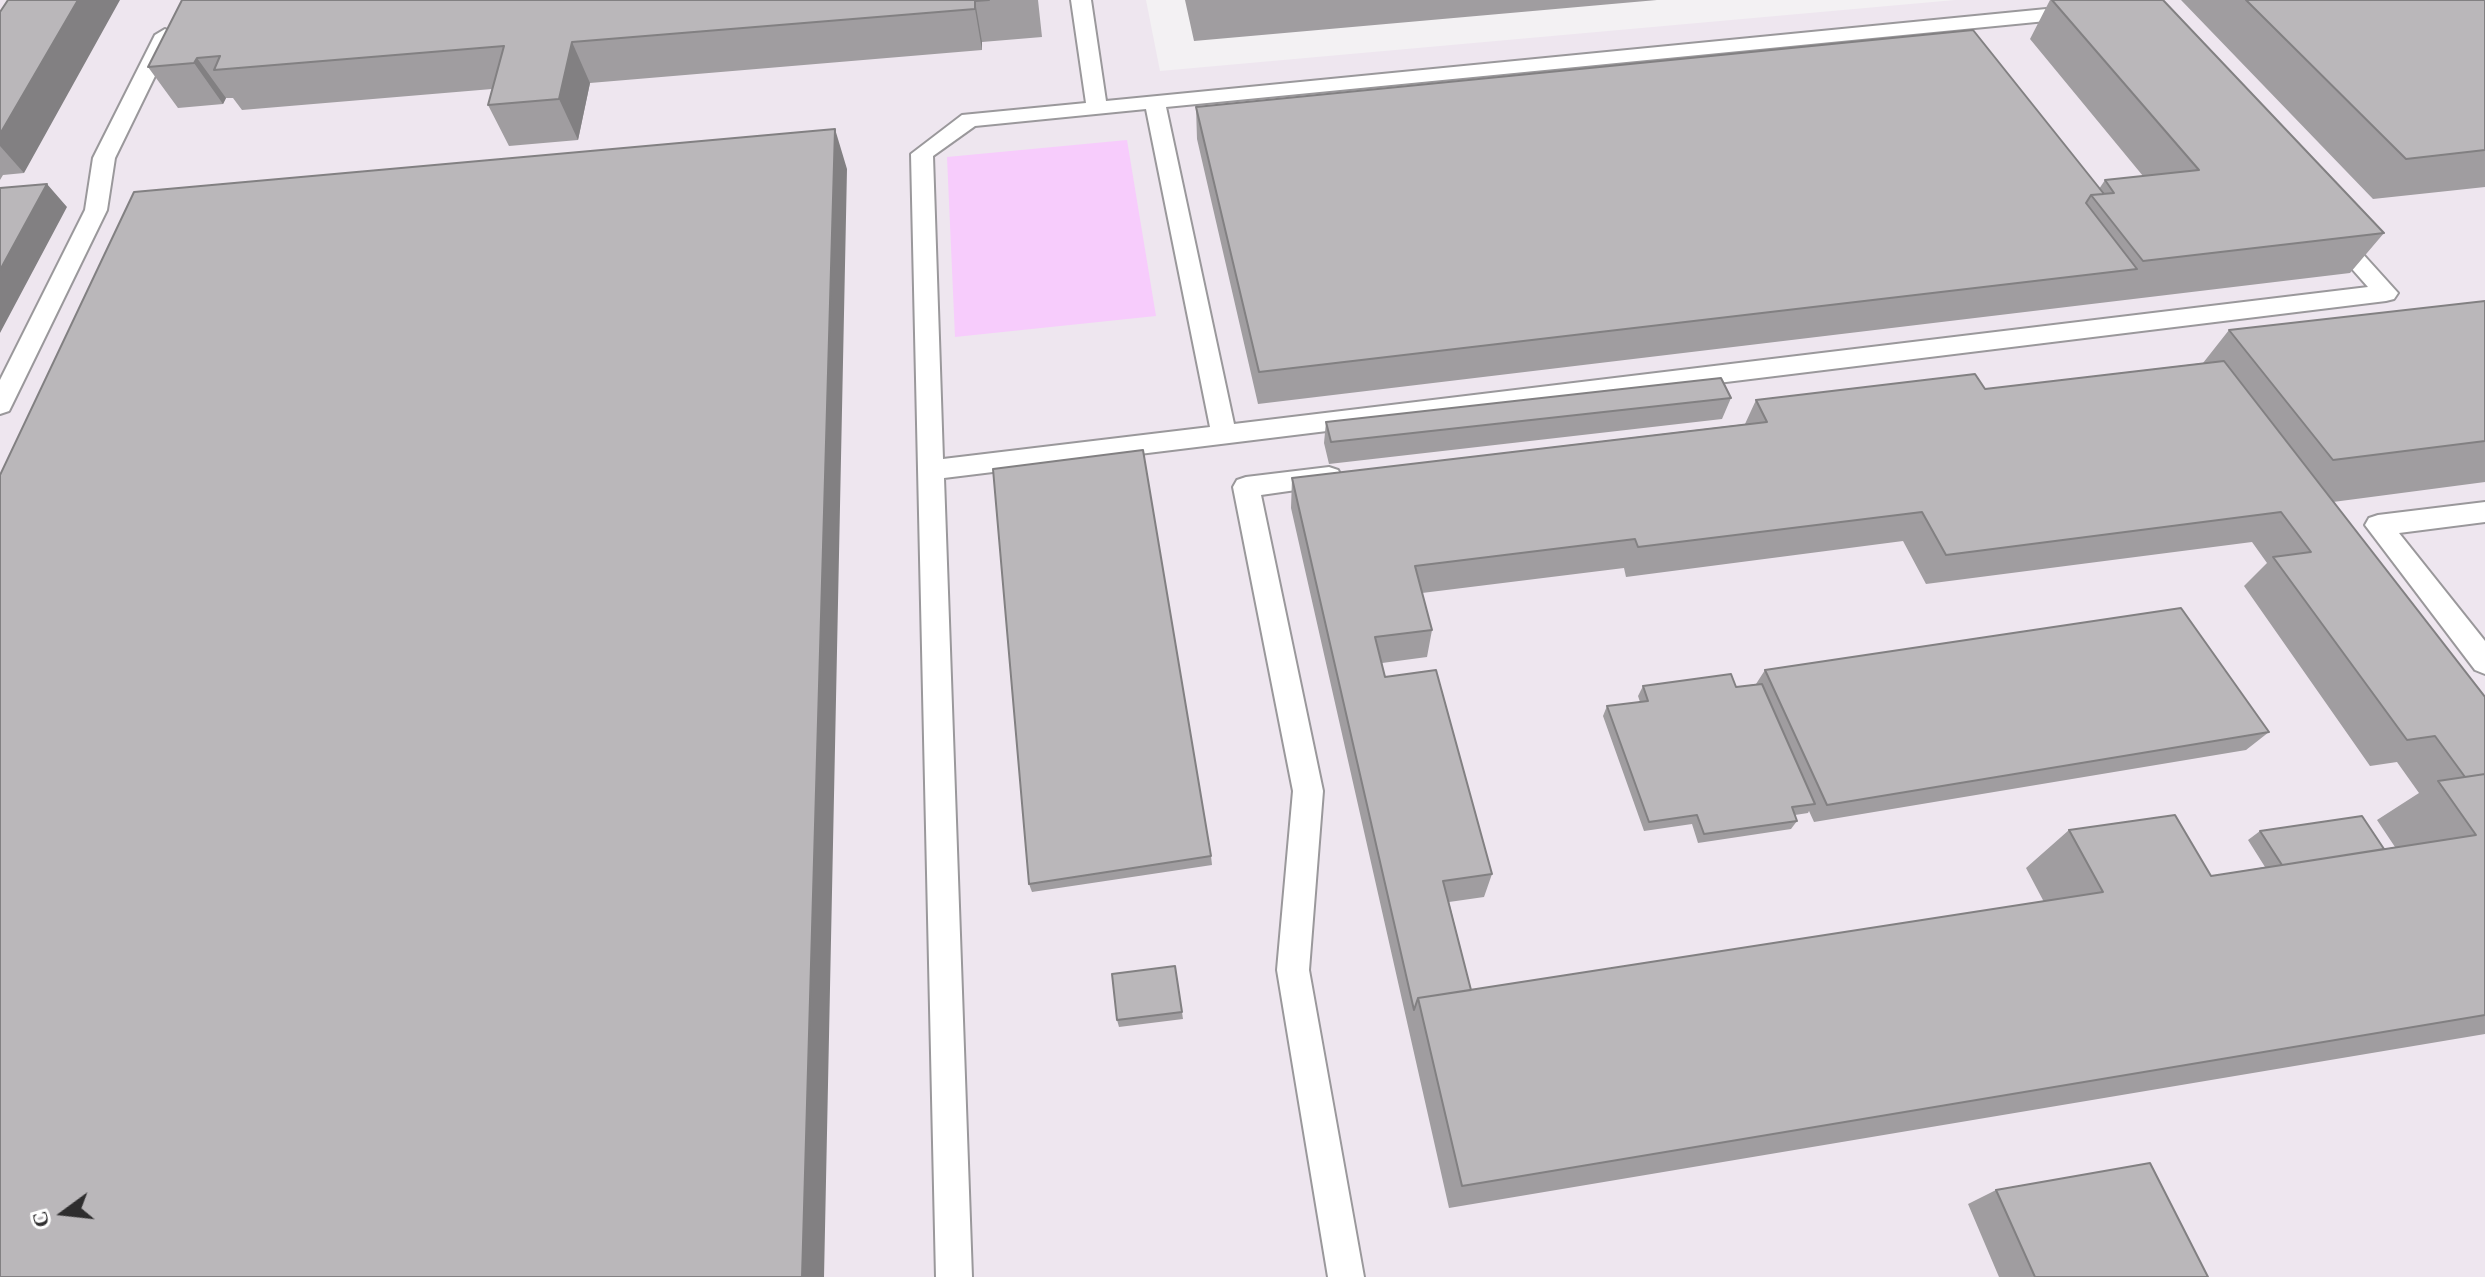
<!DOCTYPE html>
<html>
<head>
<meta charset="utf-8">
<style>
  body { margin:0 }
  #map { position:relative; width:2485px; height:1277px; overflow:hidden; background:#f3f1f3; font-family:"Crimson Pro",serif }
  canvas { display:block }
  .north { position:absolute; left:24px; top:1173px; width:80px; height:80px; -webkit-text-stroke:6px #fff; paint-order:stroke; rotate:255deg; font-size:22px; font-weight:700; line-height:32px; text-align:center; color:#2e2d2e }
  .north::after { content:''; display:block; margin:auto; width:28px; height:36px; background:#2e2d2e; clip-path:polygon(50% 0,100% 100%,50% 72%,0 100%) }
</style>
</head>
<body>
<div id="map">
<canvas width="2485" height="1277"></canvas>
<div class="north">С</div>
</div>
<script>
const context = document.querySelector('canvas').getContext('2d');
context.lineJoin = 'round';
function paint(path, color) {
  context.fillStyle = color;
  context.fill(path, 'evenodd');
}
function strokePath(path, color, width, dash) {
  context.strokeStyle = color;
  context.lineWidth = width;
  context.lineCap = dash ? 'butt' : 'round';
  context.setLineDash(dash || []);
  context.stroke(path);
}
paint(new Path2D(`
  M0,0h1146l14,71 795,-71h530v1277h-2485z`), '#eee6ef');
paint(new Path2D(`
  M1127,140l29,176 -201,21 -8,-180z`), '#f7ccfc');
const service = new Path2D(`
  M1071,0h20l15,101 971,-95 10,6 -10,6 -911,89 68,317 1134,-137 -45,-51 3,-5h16l56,62 -4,6 -8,2 -1442,177 28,799h-36l-25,-1123 51,-39 124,-12zM1146,109l64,318 -267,32 -10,-303 42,-30z
  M165,29l10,6 -60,123 -8,52 -95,195 -3,6 -9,3v-34l85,-170 8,-52 62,-123z
  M1329,467l9,3 4,7 -4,7 -77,11 62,296 -14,179 55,307h-36l-51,-307 16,-179 -60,-304 4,-7 9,-3z
  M2485,502v20l-86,11 86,108v33l-10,-4 -110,-145 4,-7 9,-3z`);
strokePath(service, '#9a989b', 4);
paint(service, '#fff');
paint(new Path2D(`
  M182,0h856l4,37 -60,5v8l-392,33 -12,57 -69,6 -21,-41 4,-16 -250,21 -9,-12h-7l-3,6 -45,4 -30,-41z
  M1185,0h472l-463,41z
  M2050,0h113l221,233 -34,40 -1092,131 -61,-265 -1,-32 903,82 6,-9 38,-4 -113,-137z
  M2181,0h304v187l-112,12z
  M0,12l24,161 -21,2 -3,5z
  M2485,301v181l-152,20 152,195v337l-1036,174 -158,-700 1,-30 453,-54 11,-24 229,-11 218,-26 26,-33zM1903,541l23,43 326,-42 15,21 -23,23 126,180 27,-4 22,31 -42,27 18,27 -11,2 -124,-18 -12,9 17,27 -54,9 -142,-46 -43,38 18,34 -573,88 -22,-88 35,-5 8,-23 -107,-197 -3,-14 45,-6 5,-27 -10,-37 202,-25 2,9z
  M1731,398l-9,21 -393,45 -5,-21 2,-21z
  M1765,670l504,62 -23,18 -432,72 -5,-11 -1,2 -13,2 2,6 -6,8 -93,14 -6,-19 -48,7 -41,-115 4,-10 33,-4 -2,-6 5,-10 93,1 20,-3z
  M1211,856l1,9 -180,27 -3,-8z
  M1175,966l8,53 -64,8 -2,-7z
  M1996,1190l212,87h-209l-31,-73z`), '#a09da0');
paint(new Path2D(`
  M78,0h42l-96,173 -24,-27v-12z
  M975,1l7,41v8l-7,-41z
  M572,42l18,41 -12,57 -19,-41z
  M197,58l29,40 -3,6 -29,-41z
  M835,129l12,40 -23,1108h-22z
  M47,184l20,23 -67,126v-63z`), '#828082');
const building = new Path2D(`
  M8,0h70l-78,134v-122z
  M182,0h807l-14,1v8l-403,33 -13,57 -71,6 16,-59 -290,24 6,-14 -23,2 -3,5 -46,4z
  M2052,0h111l221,233 -241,28 -52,-66 23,-2 -9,-13 94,-10z
  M2246,0h239v150l-79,9z
  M1973,30l131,164 -13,1 -5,8 51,66 -878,103 -63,-265z
  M835,129l-33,1148h-802v-802l134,-283z
  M47,184l-47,86v-82z
  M2485,301v140l-152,19 -104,-130z
  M2224,361l261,336v77l-20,3 -30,-41 -28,4 -134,-183 38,-5 -30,-40 -335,43 -24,-43 -284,35 -3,-8 -220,27 17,64 -57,7 10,40 51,-7 56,204 -49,7 28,109 -53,8 -4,12 -122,-532 475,-56 -11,-22 219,-26 10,15z
  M1721,378l10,20 -400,44 -5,-20z
  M1143,450l68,406 -182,28 -36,-415z
  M2181,608l88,124 -442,73 -62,-135z
  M1731,674l5,13 26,-3 53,120 -23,3 5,14 -93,13 -7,-19 -48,7 -42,-116 41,-5 -5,-15z
  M2485,774v241l-1023,171 -44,-188 685,-106 -34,-62 106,-15 36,61 265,-41 -38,-54z
  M2362,816l22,33 -102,16 -22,-34z
  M1175,966l7,46 -65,8 -5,-46z
  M2150,1163l58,114h-173l-39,-87z`);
paint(building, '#bab7ba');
strokePath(building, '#828082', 2);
</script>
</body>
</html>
